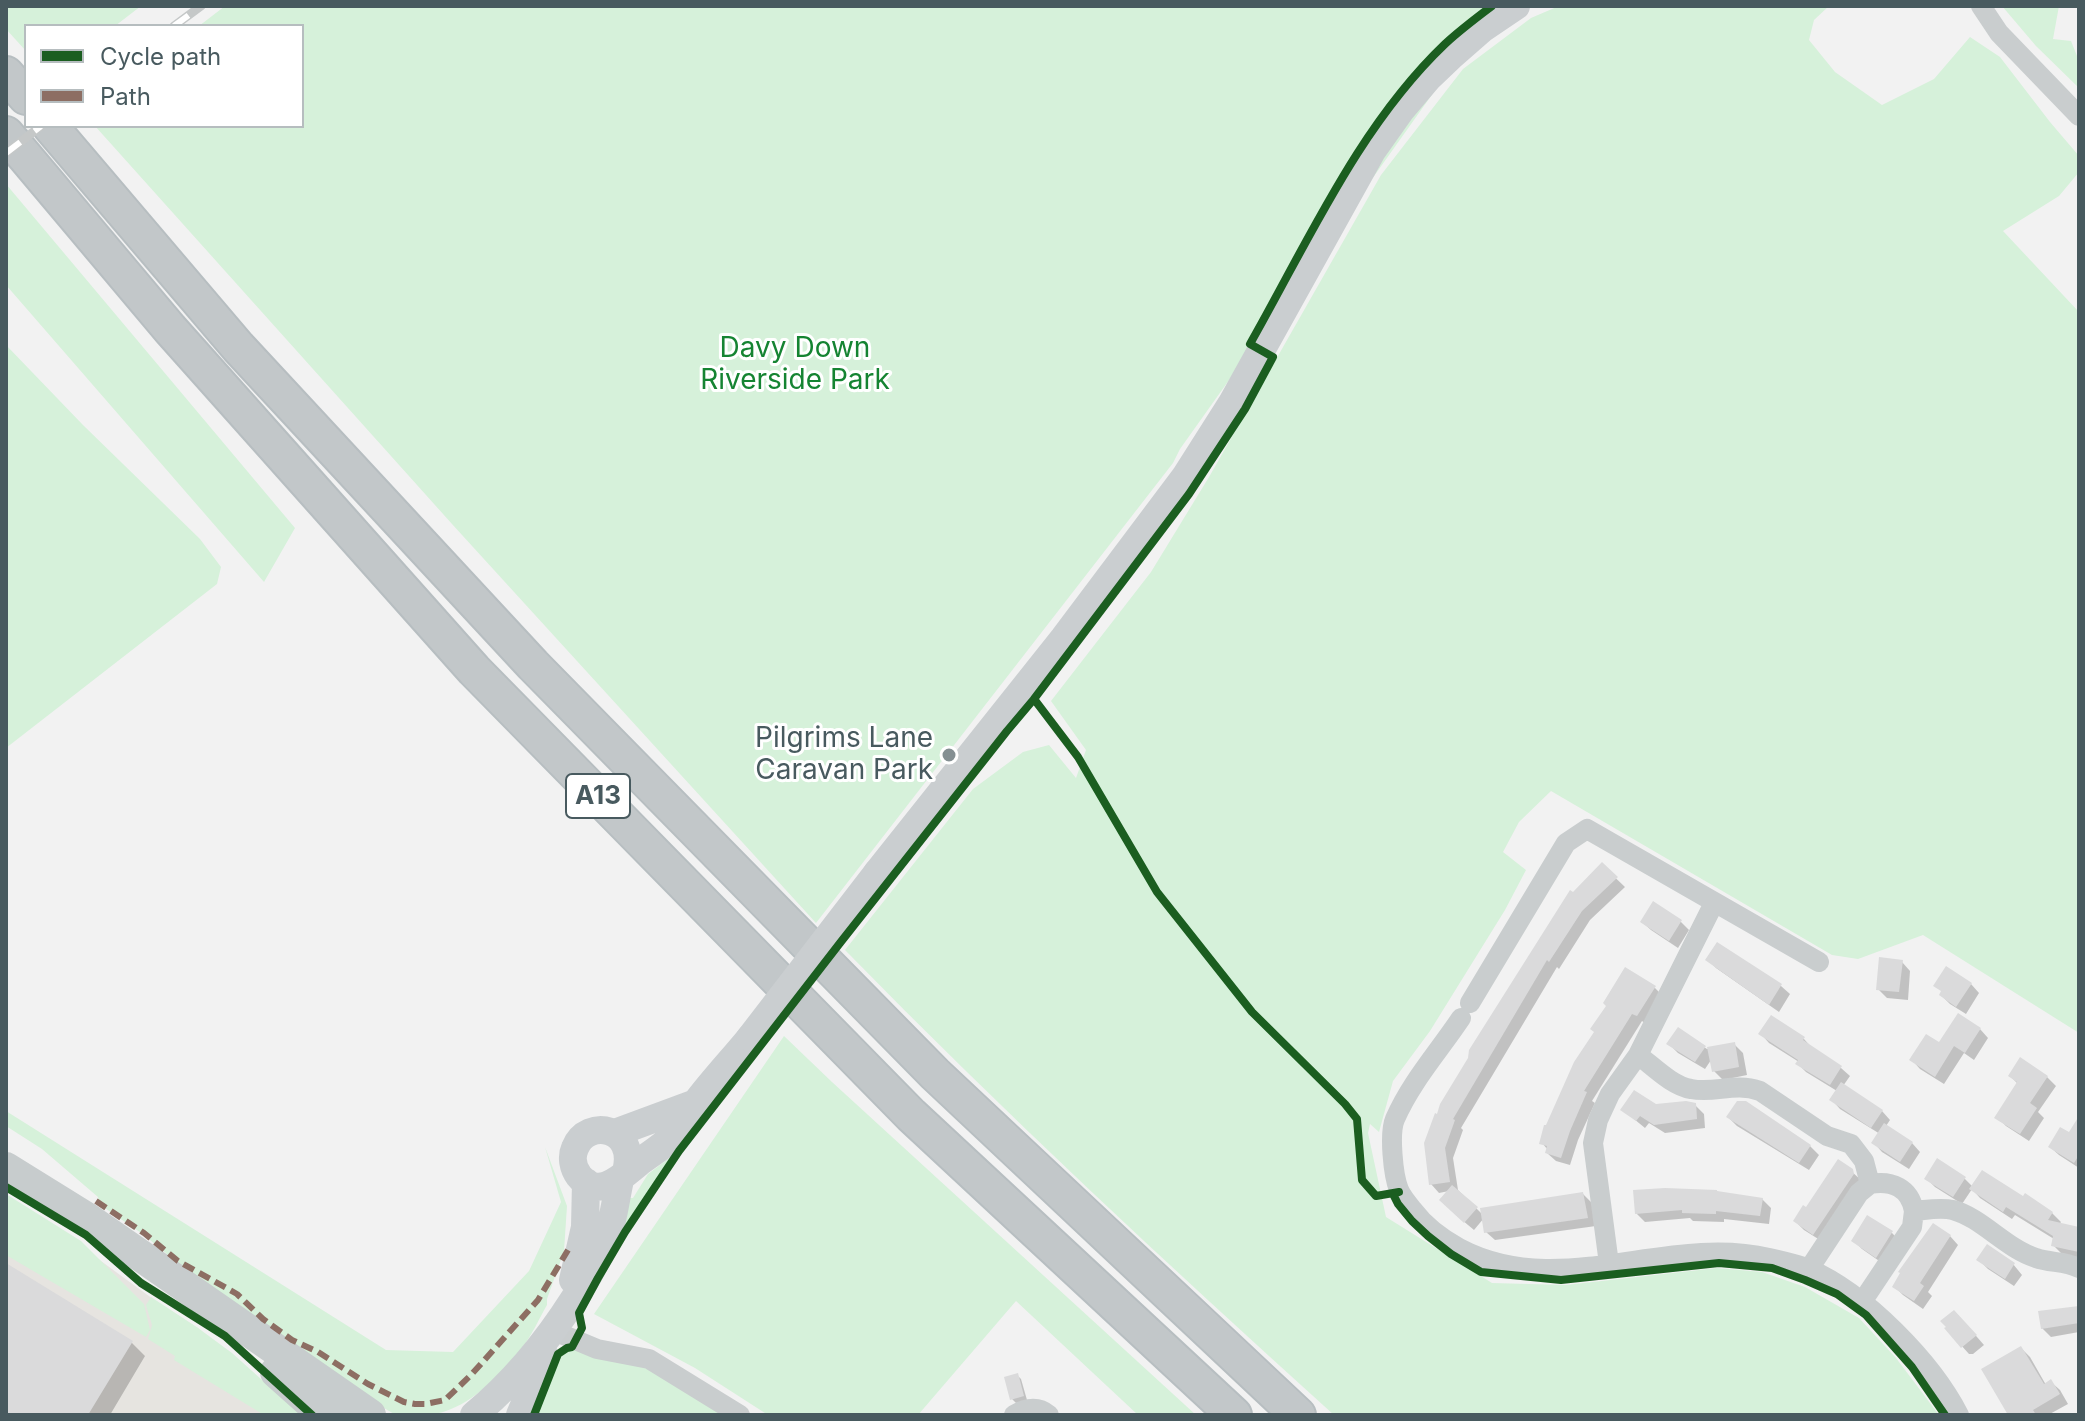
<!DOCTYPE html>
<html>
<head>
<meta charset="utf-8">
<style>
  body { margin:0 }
  #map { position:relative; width:2085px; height:1421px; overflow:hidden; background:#f2f2f2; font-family:Inter,sans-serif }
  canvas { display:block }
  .frame { position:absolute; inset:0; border:8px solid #485a5f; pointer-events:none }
  .legend { position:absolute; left:24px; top:24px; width:280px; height:104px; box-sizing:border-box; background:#fff; border:2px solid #b6bdbf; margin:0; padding:10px 14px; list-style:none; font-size:24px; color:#485a5f }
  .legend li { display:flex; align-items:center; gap:16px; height:40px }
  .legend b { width:40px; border:2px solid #b6bdbf }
</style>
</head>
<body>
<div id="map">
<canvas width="2085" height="1421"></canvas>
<div class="frame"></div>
<ul class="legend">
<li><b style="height:10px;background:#1b5e20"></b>Cycle path</li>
<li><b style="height:10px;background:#8d6e63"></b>Path</li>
</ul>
</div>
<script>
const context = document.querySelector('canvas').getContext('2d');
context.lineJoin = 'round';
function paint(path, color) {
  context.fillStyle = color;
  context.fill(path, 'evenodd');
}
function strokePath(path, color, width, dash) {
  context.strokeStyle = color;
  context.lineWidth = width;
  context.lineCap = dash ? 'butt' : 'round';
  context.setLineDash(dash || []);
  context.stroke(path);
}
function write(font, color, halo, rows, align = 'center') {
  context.font = font + ' Inter,sans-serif';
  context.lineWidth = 6;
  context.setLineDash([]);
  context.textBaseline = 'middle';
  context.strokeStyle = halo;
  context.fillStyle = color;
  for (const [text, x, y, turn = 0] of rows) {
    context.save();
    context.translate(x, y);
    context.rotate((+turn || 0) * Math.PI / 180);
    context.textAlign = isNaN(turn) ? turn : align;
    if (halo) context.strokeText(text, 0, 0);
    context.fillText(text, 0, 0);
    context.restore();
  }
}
paint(new Path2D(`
  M6,1202l84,51 63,46 45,29 98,87h-290z`), '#e6e4e0');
paint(new Path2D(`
  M6,6h135l-26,20h-89v25l-20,-22z
  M225,6h1270l-315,443 -7,14 -357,460 -364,-399 -357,-398h207v-100h-103z
  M1559,6h270l-15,14 -5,20 26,32 47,33 52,-26 36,-42 30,20 50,65 29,34v16l-20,24 -56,35 76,81v721l-156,-98 -65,24 -26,-4 -281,-164 -32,31 -16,30 23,18 -21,40 -75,121 -37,50 -14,51 -9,-8 -2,9 18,84 106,66 74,2 151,-17 45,4 43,15 54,31 37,40 43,57h-605c-167,-151 -332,-304 -489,-465l128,-161 50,-37 26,-7 27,33 10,-28 -35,-49 100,-129 58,-95 172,-302 82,-106 68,-51z
  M2002,6h57l-6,33 18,2 8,20v27l-43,-42z
  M6,184l289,344 -31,54 -258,-297z
  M6,345l77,80 117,114 21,28 -4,17 -211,164z
  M784,1036l48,46 364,333h-58l-122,-114 -98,114h-150l-73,-47 -101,-54z
  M6,1111l380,239 67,2 76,-81 32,-69 -16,-55 22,59 -3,45 -17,48v6c-8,14 -15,30 -25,43 -18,23 -43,50 -71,61 -17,8 -38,5 -55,6l-33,-19 -184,-132 -35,-29 -45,-31 -1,-7 -56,-48 -36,-23z
  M672,1156l-47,70 -2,-1 7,-27h3l15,-24z
  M6,1194l75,47 63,63 6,26 -4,7 -140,-82z
  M151,1297l47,31 34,25 69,62h-37l-90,-55 1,-4 -27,-17 4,-14 -6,-20z
  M573,1349l76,20 73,46h-185l22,-59 5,-4z`), '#d6f1da');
paint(new Path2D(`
  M1602,865l23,22 -35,33 -31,49 -2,-2 -96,161 2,2 -10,28 5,32 25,25 100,-21 9,9 4,23 -101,14 -9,-8 -2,-14 -10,12 -18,-15 -7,-24 -10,2 -8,-9 -5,-41 148,-249z
  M1642,922h39l8,8 -11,18 -27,-18z
  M1717,945l64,41 9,8 -11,18 -63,-44 -8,-8z
  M1902,962l8,9 -2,29 -21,-2 -9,-9z
  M1626,970l29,18 9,9 -18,27 -4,-3 -50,80 3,2 -17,37 -8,25 -14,-4 -9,-8 1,-3 -6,-7z
  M1971,984l8,9 -13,21 -16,-10 -9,-9z
  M1980,1029l8,9 -14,22 -10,-7 -20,31 -24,-15 -8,-9 28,-15z
  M1679,1030l28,19 27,-5 9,9 4,22 -24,5 -9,-9 -3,-11 -6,9 -27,-16 -9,-9z
  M1761,1034l43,5 8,9 29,20 9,8 -7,10 39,25 8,9 -4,6 26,17 8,9 -11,17 -27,-17 -8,-9 6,-9 -40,-25 -8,-9 5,-9 -31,-19 -8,-8 1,-2 -30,-19z
  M2010,1076l37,1 9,9 -18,26 6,6 -15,23 -23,-15 -9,-9 21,-33z
  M1695,1105l9,9 1,14 -40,5 -16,-10 -4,5 -22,-18 33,-4z
  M1728,1117l82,29 9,9 -10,15 -72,-44z
  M2079,1136v32l-20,-13 -9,-8z
  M1851,1171l10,9 -38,62 -19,-12 -9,-9z
  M1926,1178h38l9,9 79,26 9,9 -2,3 20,4v29l-17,-4 -9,-9 1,-6 -39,-24 -3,4 -32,-21 -8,-9 -10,15 -27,-17z
  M1762,1199l9,9 -2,16 -45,-5v3l-31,-1 -3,-3 -45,4 -9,-9z
  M1868,1217l24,16 9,9 -16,23 -23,-16 -9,-9z
  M1950,1236l8,9 -30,47 4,4 -9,13 -20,-14 -9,-9 9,-12z
  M1979,1260l34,4 9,11 -8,11 -26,-17z
  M6,1266l126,77 13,13 -35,59h-104z
  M2079,1308v24l-28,5 -9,-9z
  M1963,1321l21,24 -11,9h-4l-9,-10z
  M2021,1348l9,9 16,28 5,-3 9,8 8,14 -20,11h-37z
  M1017,1375l4,4 6,21 -11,3 -4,-4z`), '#0003');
paint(new Path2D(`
  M1602,862l16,15 -36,34 -33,51 -2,-2 -94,159 2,1 -10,28 5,34 -21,3 -5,-42 11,-30 2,1 3,-10 28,-46 1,-8 101,-160 3,2z
  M1653,901l29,19 -13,21 -29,-19z
  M1717,942l65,42 -13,21 -64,-45z
  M1879,957l24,3 -4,32 -23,-2z
  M1946,966l26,17 -16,24 -17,-12 2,-4 -8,-5z
  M1625,967l31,19 -19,30 -5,-2 -48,77 3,1 -17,39 -9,27 -16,-5 2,-7 -8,-2 5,-19h2l28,-63 20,-30 -4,-3 16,-23 -3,-3z
  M1958,1013l23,15 -16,25 -11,-7 -19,31 -26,-17 17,-26 13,8z
  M1771,1015l34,22 -2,3 39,26 -12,19 -35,-21 3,-4 -40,-26z
  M1678,1027l28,19 -11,16 -29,-18z
  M1735,1042l4,25 -27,5 -5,-25z
  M2020,1057l28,19 -18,27 7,5 -17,26 -26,-16 23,-36 -9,-6z
  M1841,1082l42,28 -12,18 -42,-28z
  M1634,1090l22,14 30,-3 10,2 1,16 -43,6 -14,-9 -4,5 -16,-11z
  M1737,1101h9l65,44 -12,18 -73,-46z
  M2079,1116v39l-5,8 -26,-16 12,-20 9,5z
  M1884,1123l29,19 -13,20 -29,-19z
  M1937,1158l29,19 -13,20 -29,-18z
  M1838,1159l15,10 1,5 -41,61 -20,-14 10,-16 3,2z
  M1982,1170l41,26 2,-3 28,19 -5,8 31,7v25l-28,-6 2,-10 -47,-29 -3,5 -34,-23z
  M1452,1185l26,22 -14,16 -25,-23z
  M1665,1188l52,2v1l46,7 -3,18 -44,-5v3l-34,-1v-3l-47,4 -2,-24z
  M1583,1192l5,26 -104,15 -4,-25z
  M1867,1215l26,16 -17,27 -25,-17z
  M1933,1223l18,12 -31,48 4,3 -10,15 -22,-14 8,-14 -2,-1z
  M1987,1244l28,19 -10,16 -29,-19z
  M6,1263l127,78 -45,74h-82z
  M2079,1306v17l-38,6 -3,-18z
  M1954,1310l23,25 -16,13 -17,-20 2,-1 -6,-6z
  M2021,1346l23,38 7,-5 9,15 -27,16 3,5h-28l-27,-46z
  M1018,1373l6,23 -14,4 -6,-23z`), '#dadadb');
const trunk = new Path2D(`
  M6,74l20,23
  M50,126l188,221 295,318 402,409 363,341
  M6,134l164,195 304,341 437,445 323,300`);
strokePath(trunk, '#b7bec1', 38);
strokePath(new Path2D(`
  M1981,6l18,27 80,83
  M1470,1003l96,-160 21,-14 232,133
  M1461,1018c-22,33 -50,64 -66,101 -6,14 -2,56 4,71 3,7 9,14 14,20 12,16 28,28 46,38 100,53 206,-14 310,10 13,3 28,6 40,11 56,24 123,93 150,146
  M1638,1055c15,11 34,31 53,34 24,5 43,-7 69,2l67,45 24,8 13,17 6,23c22,-4 40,4 44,27 13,-1 26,-4 39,-1 29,8 52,38 83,48 14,5 29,3 43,10
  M1609,1264l-16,-121 5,-23 12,-26 28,-39 76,-152
  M1809,1269l50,-76 11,-9
  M1862,1302l50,-75 2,-16
  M554,1331l43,18 52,10 91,56
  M1014,1415c12,-7 24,-9 35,0`), '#c9cdce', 20);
strokePath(new Path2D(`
  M877,873l187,-235 121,-161 47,-74 140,-252 29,-41 28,-33 21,-20 32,-28 34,-23
  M615,1133l81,-30
  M626,1172c12,-45 -39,-55 -51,-24 -4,9 -2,20 4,28 21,26 45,-2 62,-15 9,-7 21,-14 29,-22 10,-10 17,-24 25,-35 17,-23 37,-44 55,-66
  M573,1280l12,-53 1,-45
  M474,1415c40,-33 72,-72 100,-116 13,-20 26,-42 34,-65 6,-17 8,-37 12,-54
  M520,1415l25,-59`), '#caced0', 28);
strokePath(new Path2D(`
  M6,1168l79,49 285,198
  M276,1372l48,43`), '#c7cccd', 32);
strokePath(trunk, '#c2c7c9', 34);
const rail = new Path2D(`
  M174,26l27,-20
  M6,153l35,-27`);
strokePath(rail, '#c5c8c8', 9);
strokePath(rail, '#fff', 6, [18]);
strokePath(new Path2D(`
  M750,1038l127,-165`), '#caced0', 28);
strokePath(new Path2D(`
  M96,1201l48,32 34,28 59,33 26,25 29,21 26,12 50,32 36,18 11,2h10l20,-4 26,-25 67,-75 30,-50`), '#8d6e63', 6, [12, 6]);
strokePath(new Path2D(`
  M6,1187l80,48 55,48 84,53 87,79
  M1399,1192l-23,4 -14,-16 -5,-61 -12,-15 -93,-92 -95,-120 -79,-135 -44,-58 155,-205 56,-85 28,-52 -23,-13c58,-102 109,-218 195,-300 15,-14 31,-26 47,-38
  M1393,1194l5,10 14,17 16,15 23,18 30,18 80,8 158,-17 53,5 33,12 32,14 29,21 46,52 33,48
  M534,1415l24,-61 9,-6 5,-1 10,-19 -3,-15 19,-35 27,-46 54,-81 161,-208 167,-212 27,-32`), '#1b5e20', 8);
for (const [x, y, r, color] of [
  [949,755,8,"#848f92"]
]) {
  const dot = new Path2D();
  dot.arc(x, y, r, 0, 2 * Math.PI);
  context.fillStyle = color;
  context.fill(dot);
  strokePath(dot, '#fff', 3);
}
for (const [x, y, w] of [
  [598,796,64]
]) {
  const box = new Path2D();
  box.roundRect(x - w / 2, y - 22, w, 44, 6);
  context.fillStyle = '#fff';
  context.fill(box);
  strokePath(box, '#485a5f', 2);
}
write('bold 26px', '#485a5f', null, [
  ["A13",598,796]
]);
write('28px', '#158432', '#fff', [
  ["Davy Down",795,349],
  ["Riverside Park",795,381]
]);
write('28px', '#485a5f', '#fff', [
  ["Pilgrims Lane",933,739],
  ["Caravan Park",933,771]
], 'right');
</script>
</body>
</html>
